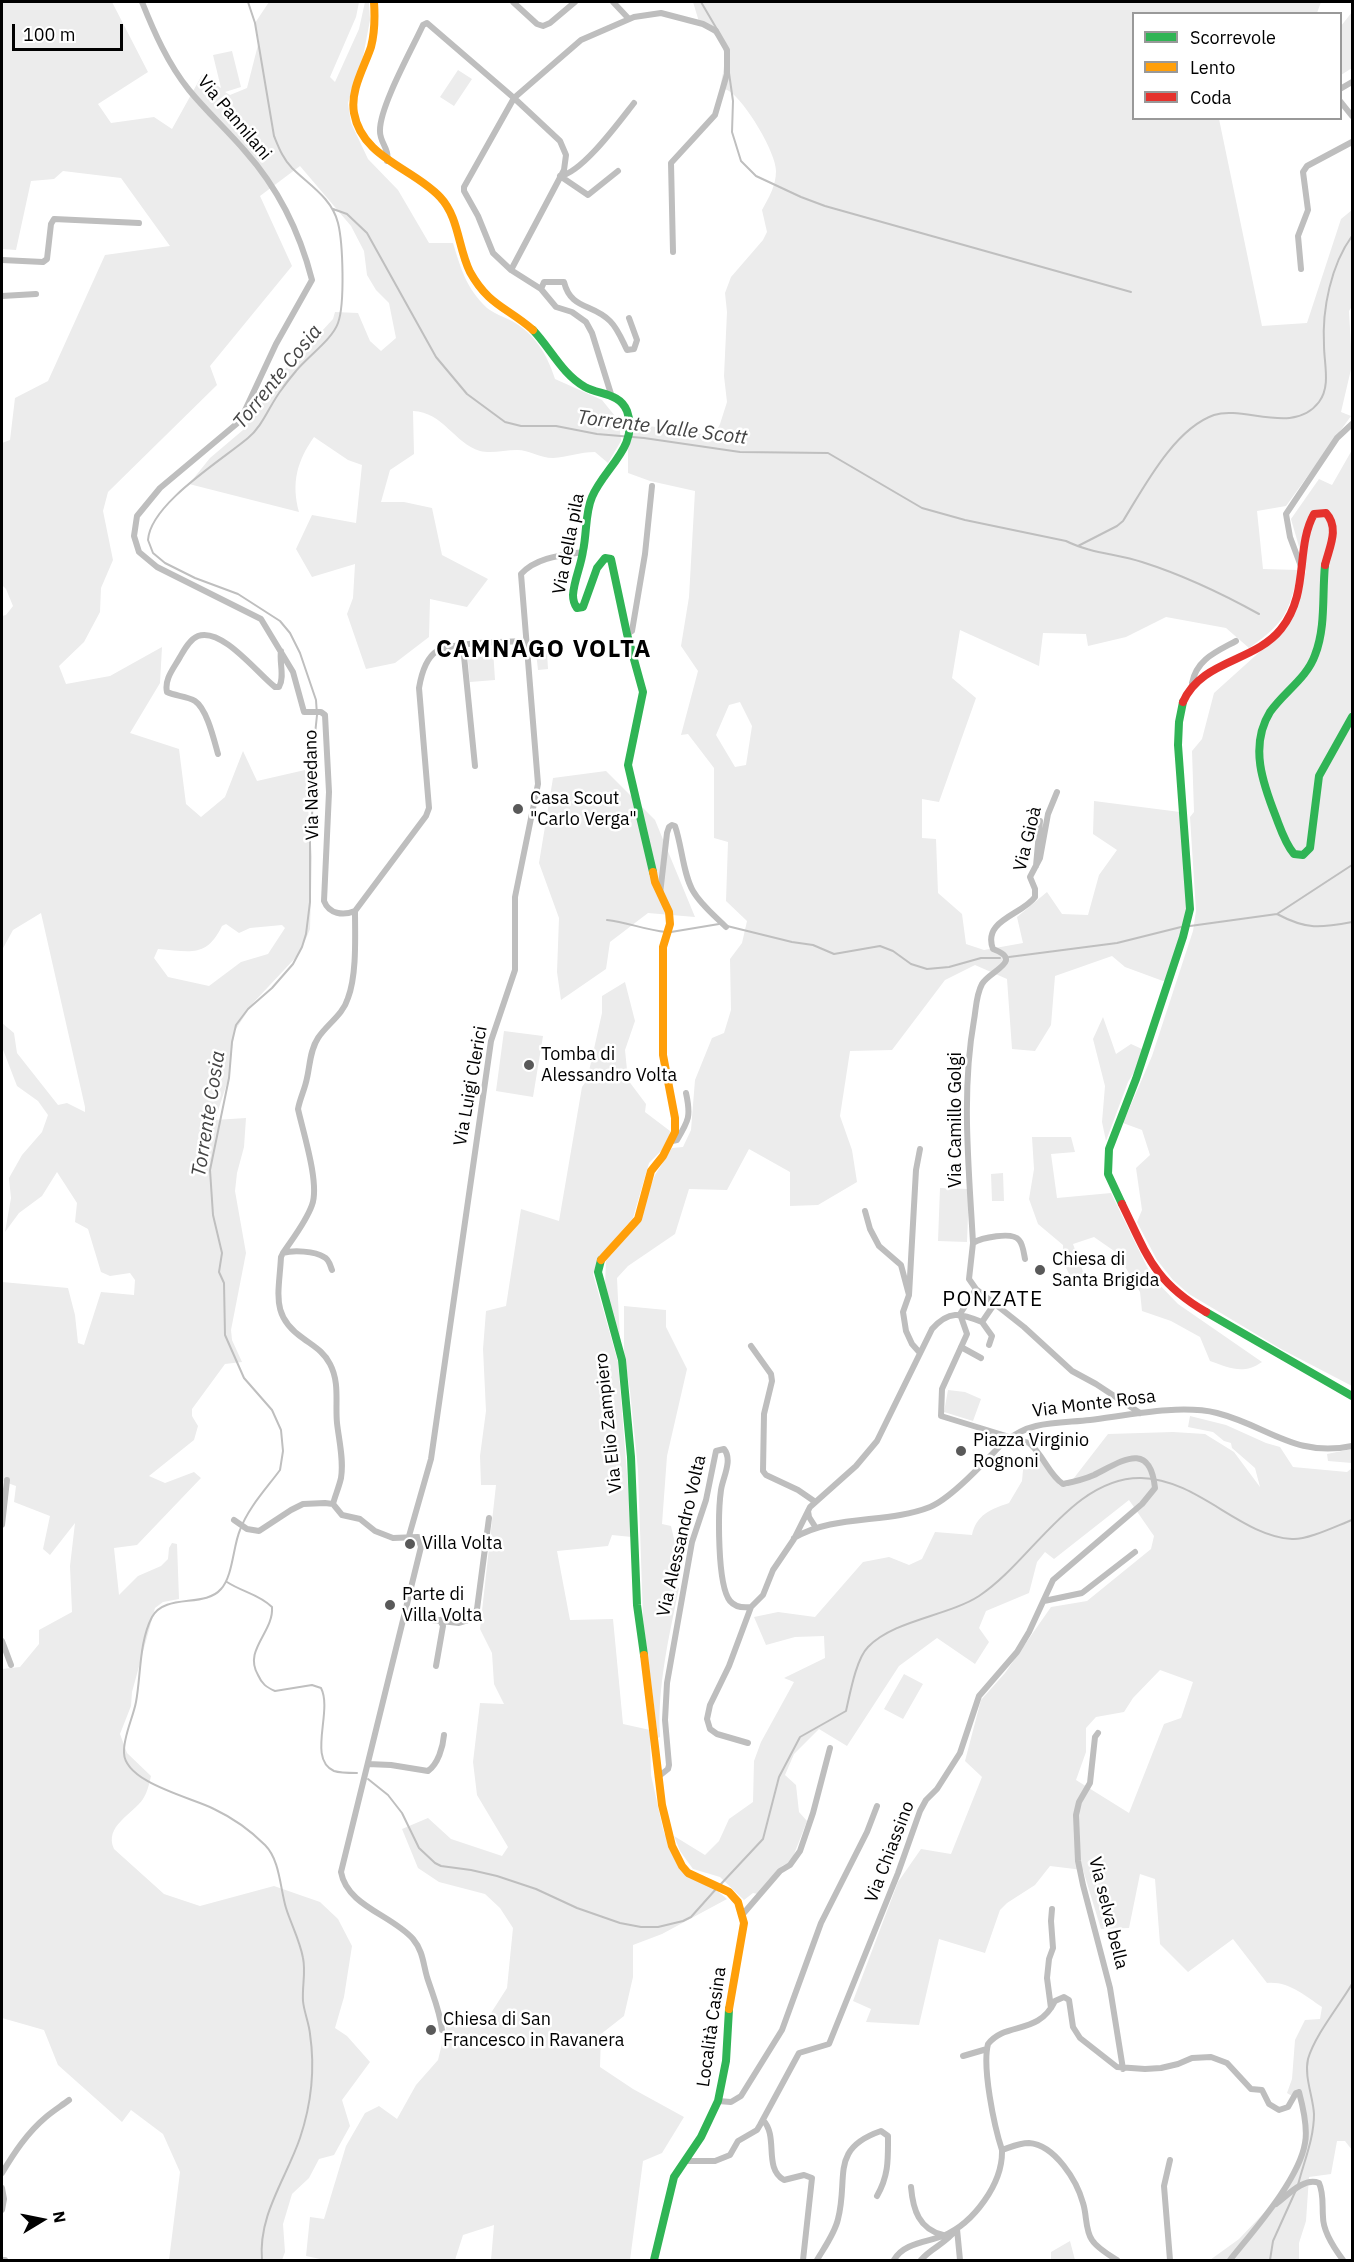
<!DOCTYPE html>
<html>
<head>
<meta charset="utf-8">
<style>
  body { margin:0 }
  #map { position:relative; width:1354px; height:2262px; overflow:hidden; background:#fff; font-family:"IBM Plex Sans",sans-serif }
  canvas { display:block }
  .frame { position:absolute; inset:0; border:3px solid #000; pointer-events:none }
  .legend { position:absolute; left:1132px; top:12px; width:210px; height:108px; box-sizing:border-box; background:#fff; border:2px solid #999; margin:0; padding:8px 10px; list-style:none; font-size:18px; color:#000 }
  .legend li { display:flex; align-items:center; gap:12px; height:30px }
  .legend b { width:30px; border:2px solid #999 }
  .north { position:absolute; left:12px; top:2190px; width:60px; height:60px; -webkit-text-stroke:4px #fff; paint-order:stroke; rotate:80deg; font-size:16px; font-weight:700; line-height:24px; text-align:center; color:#000 }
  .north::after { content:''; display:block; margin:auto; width:21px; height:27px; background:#000; clip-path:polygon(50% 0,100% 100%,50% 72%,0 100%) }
  .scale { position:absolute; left:12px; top:24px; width:111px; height:27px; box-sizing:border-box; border:3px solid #000; border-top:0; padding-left:8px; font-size:18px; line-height:21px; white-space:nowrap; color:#000; -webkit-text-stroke:4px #fff; paint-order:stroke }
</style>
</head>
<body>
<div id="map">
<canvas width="1354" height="2262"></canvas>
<div class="frame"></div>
<ul class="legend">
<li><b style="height:8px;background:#30b455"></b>Scorrevole</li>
<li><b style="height:8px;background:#ff9f0a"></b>Lento</li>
<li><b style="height:8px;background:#e5322d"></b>Coda</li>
</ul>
<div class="north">N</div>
<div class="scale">100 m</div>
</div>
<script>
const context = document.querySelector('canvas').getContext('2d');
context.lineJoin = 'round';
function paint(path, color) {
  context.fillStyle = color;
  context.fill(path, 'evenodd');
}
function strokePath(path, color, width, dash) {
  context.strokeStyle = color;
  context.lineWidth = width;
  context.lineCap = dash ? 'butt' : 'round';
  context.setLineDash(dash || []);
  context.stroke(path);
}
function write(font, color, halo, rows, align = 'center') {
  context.font = font + ' "IBM Plex Sans",sans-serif';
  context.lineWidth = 5;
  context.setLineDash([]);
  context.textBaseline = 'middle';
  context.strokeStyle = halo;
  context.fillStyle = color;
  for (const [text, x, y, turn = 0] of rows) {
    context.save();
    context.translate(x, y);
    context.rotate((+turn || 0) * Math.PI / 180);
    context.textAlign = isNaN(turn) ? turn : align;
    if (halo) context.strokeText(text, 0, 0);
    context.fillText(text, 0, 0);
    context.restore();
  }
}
paint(new Path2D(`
  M4,2h108l36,70 -50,32 13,19 43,-6 18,12 30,-54 19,13 -8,-33 19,-4 9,36 -16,5 5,3 17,-7 12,-47 -4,-18 14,-21h90l-3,15 -26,60 5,5 24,-53 6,-27h4l1,18 -7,37 -15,46 3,20 17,36 30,31 31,53h24c8,26 13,45 34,65 6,5 17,9 25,13 23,13 35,33 43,58l47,21 17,21 2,20 -13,22 -13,-11c-15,0 -28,5 -42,6 -13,0 -24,-8 -36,-8 -12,0 -26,4 -37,1 -26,-8 -37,-39 -67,-40l1,43 -24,16 -9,32h23l28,6 10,47 46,24 -21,28 -37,-8 -1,38 -34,26 -29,6 -19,-55 6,-16 2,-34 -43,13 -16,-28 16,-34 44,8 6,-58 -14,-5 -34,-23c-17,24 -23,46 -15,75l-110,-28 21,-26 33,-28 38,-57 40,-41 12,-13 2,-7 23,1 12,28 11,10 15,-13 -7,-35 -13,-13 -9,-15 -3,-24 -13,-25 -51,-60 -40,30 32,70 -82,100 7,19 -109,107 -5,19 10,49 -12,28 -1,24 -16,30 -25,24 7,18 44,-8 52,-29 -2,36 -30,50 49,16 7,55 15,13 24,-20 18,-46 14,30 48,-11 7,87 -2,72 -10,24 -47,50 -19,29 -5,45 -14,43 31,-2 -2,29 -7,26 -2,18 11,62 -15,77 1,10 10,22 -17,2 -33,45v7l6,10 -4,14 -45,36 16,7 29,-11 7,6 -64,67 -23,3 5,47 19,-19 23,-10 7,-7 1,-11 3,-5 5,1 2,55 -16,3 -8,6 -23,84 -1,14 -11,28 7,19 24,23c-2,8 -3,15 -8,23 -11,16 -39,27 -29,50l50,45 36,12 74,-20 46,16 18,17 14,27 -8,51 -9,31 12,8 23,26 -28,38 8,26 -16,29 -15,4 -10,19 -17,16 -9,30 2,28 -3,8h-113l11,-88 -17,-38 -32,-24 -9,12 -64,-57 -14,-35 -42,-12v-349l18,-2 19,-23v-14l33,-18 -2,-46 5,-43 -25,32 -7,-6 7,-33 -36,-14 2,-16 -14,-5v-199l66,6 7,27 3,28 6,2 17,-53 33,3 1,-15 -5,-7 -20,3 -9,-4 -13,-43 -13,-7 2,-19 -20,-31 -15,24 -23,17 -14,19 6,-34 -2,-20 13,-23 20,-23 6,-17 -10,-14 -21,-15 -15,-39v-24l12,10 3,20 41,52 9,-2 18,9v-5l-44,-194 -28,17 -11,20v-334l4,-1 7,-9 -7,-17 -4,-4v-142l8,-3 5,-42 33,-17 57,-126 65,-9 -49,-68 -58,-7 -9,8 -23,2 -15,69 -14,-1v-245zM226,924l13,9 11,-5 32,-3 3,3 -17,26 -27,8 -32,24 -41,-9 -14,-19 4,-9c31,2 48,10 64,-23z
  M693,2h628l-4,11 -183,1v104l85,1 43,207 45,-3 34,-104 11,-9v96l-3,5 3,54 -11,47 10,4 -65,90 -29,5 6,58 36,1c-11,43 -12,51 -50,78l-23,-20 -60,-11 -40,20 -38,9 -2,-12 -43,-1 -4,33 -79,-36 -8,48 24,20 -37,104 -17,-3v39l14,1 2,54 24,21 4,30 18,6 39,-7 -6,-26 30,-25 15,22 26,1 11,-40 18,-25 -24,-16 1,-33 86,11 7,93 -4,27 -16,48 -4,1 -38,-14 -13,-11 -57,20 -4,49 -16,26 -23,-2 -5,-70 -32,-14 -30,15 -53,70 -42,1 -10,65 12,34 5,32 -39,23 -28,1v-34l-41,-23 -22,41 -38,-1 -14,45 -47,32 -11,12 3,63 -15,-56 1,-24 28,-33 21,-53 17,-27 11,-1 8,-17 4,-50 17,-42 12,-5 7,-23 -1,-51 12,-16 5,-22 -21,-20 2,-59 -14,-4v-70l-26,-34 -7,1 17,-64 -17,-25 8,-49 6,-106 -45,-10 -22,-8v-26l8,-23 78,12 6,-12 7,-22 -3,-26 3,-64 -2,-19 6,-16 32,-37 4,-8 -5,-22c7,-13 14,-24 14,-39 0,-19 -31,-70 -47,-80 -3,-2 -6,-2 -9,-3 6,-28 11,-48 -20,-63zM740,702l12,24 -6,39 -11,2 -19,-32 13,-30z
  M1352,12v56l-11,7v-49z
  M458,70l14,9 -18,27 -14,-9z
  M1352,450v936l-71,-37 -92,-55 -16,-14 -16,-20 -20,-38 5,-12 -6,-42 14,-13 -8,-25 -19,-7 29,-67 41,-125 3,-20 -6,-94 4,-5 -2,-61 10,-12 12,-46 61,-55 18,-22 13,-45 -15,-52 28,-40 13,6z
  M493,649l2,31 -25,2 -3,-31z
  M536,652h11l1,17 -10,1z
  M606,771l49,49 40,97 -47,-4 -38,29 -4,27 -45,31 -4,-28 2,-54 -20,-55 14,-85z
  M625,982l10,39 -10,29 3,30 18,24 -1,8 25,19 -1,7 -5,10 -15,15 -16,55 -34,39 -6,17 25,88 14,175 -20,-2 -4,11 -51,5 13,69 43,-1 10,105 27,6 1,45 12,54 2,6 5,1 9,30 35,22 13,11 -65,35 -29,11v32l-9,39 -23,18 -1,33 33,22 51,28 -22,36 -19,8 -13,99h-139l3,-35 -31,10 -8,25h-130l-19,-4 4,-39 14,2 22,-73 19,-33 14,-7 18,13 19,-34 22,-25 9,-37 37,1 23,-36 6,-60 -13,-20 -15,-14 -46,-12 -21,-14 -16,-39 26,-11 23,21 51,17 6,-9 -31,-52 -4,-33 7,-59 24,1 -10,-20 -2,-31 -12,-24 16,-144h-15l-1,-29 6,-45 -3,-62 3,-38 20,-5 15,-97 38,12 23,-134 5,-7 15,-67v-17z
  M1103,1017l13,37 15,-10 11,5 -6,20 -8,13 -22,59 -4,-19 3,-36 -12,-47z
  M504,1031l39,5 -10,61 -37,-6z
  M1032,1137h39l4,15 -24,2 6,44 54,-5 41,84 26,27 84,58c-19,13 -32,6 -52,-1l-10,-24 -29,-16 -29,-10 -2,-19 -23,-39 -23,-16 -21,7 12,33 -15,-1 -7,-15v-16l-25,-21 -9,-25 5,-30z
  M1003,1173l1,28h-12l-1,-27z
  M940,1188l29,1 -2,53 -29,-1z
  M624,1306l42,4v17l21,42 -20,87 -5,68 9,2 7,30 -4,28 5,4c-10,48 -22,100 -19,149l-2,1 -15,-120 -5,-148 -8,-79 -6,-38z
  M948,1390l17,2 16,7 -8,22 -29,-9z
  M1190,1416l36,9 40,18 14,4 13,20 54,5 5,-4v682l-7,-9h-8l-6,33 -22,3 -3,44 -7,22v17h-89l29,-21 43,-45 25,-48 -5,-50h-10l-5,-3 5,-14 3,-39 10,-20 15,-1 2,-12c-17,-11 -33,-26 -55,-24l-34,-44 -45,33 -28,-28 -5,-65 -15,-5 -11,54 -28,1 -18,-59 -33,-4 -15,19 -28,18 -7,7 -15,43 -46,-14 -20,86 -53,-3 5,-13 -18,-8 45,-119 23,-33 30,5 31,-77 -17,-16 16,-61 24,-27 46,-66 36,-6 64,-52 3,-13 -25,-36 -75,59 -9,-7 -8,10 -8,31 -43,18 -7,17 10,14 -14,22 -38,-26 -38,28 -52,80 -28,-17 -25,25 -9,21 11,10 3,27 8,9 -14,36 -3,5 -8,4 -24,28 -5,-1 -9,7 -24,-23 -27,-8 -13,-18 -6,-15 31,19 14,-14 10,-22 24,-17 1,-41 7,-19 33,-60 -10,-4 41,-20 -1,-22 -29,1 -29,8 -12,-28 24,-5 37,5 48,-55 26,-5 20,8 13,-6 13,-27 37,3c4,-20 19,-26 37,-32l13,-22 1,-11 13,-17 23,32 8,2 41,-53 65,-2 32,2 29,18 26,35 -5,-19 -23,-20 -1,-5 -7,-2 -11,-9 -25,-5zM1160,1670l33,12 -12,36 -17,6 -35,89 -53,-33 10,-28v-24l10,-11 28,-5 9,-14z
  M1352,1449v14l-24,-2 -1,-7z
  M904,1674l19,10 -20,35 -19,-10z
  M1070,2241l5,19h-24v-8z`), '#ececec');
strokePath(new Path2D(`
  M248,2l7,21 19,113c5,12 9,23 18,32 17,17 40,30 46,55 5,20 7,81 0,100 -6,17 -31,34 -42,48 -5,6 -10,12 -14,18 -12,15 -19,37 -34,49 -26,22 -98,66 -100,102l5,13 12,10 30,15 43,16 42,27 10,12 10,20 16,47 1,15 -6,58 2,29 -3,39v61l-4,32 -4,13 -9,17 -21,24 -24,21 -12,16 -4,17 -3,36 -19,92 3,45 9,38 -3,19 5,11 1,52 19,43 28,32 9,20 2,21 -3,19c-14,19 -32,38 -40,60 -7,16 -7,46 -19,59 -16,19 -56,4 -69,28 -13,25 -11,58 -16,85 -3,16 -13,35 -12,51 1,30 69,45 90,56 19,9 36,21 51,36 15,15 15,43 21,63 5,16 14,33 17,50 3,14 -1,28 0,43 1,11 6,22 7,33 5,34 1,71 -10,104 -14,41 -42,77 -38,122
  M701,2l17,29
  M729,73l4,28 -1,31 9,29 15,15 45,21 24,9 306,86
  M333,209l14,5 20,19 69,124 31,37 38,28 16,4h35l41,8 47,4 96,14 88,1 94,55 43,12 101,21c24,12 51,13 76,21 41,13 79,31 117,52
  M1078,546l39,-20 6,-5c21,-34 51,-92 91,-106 30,-10 79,21 105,-13 12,-16 5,-38 5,-57 -2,-36 7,-80 28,-109
  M1277,914c30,16 43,14 75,8
  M607,920c20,2 38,10 59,12
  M727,926l65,16 21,3 21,9 46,-8 13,5 18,13 16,5 22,-2 32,-9h19
  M1190,926l87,-12 75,-49
  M671,932l48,-8
  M1009,957l108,-14 64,-16
  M227,1582c15,10 32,12 45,25 2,25 -29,43 -14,68 4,9 8,12 17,16l37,-6 9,3c12,23 -14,71 13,83 6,2 16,2 23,2
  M368,1779l20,16 14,18 17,35 16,15 6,3 30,4 26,6 39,13 41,19 43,15 21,4h17l25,-6 8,-4 25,-28
  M720,1885l43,-46 16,-62 21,-40 46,-26c4,-17 10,-52 22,-64 26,-27 80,-31 111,-51 52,-34 94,-119 162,-118 57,1 99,58 151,61 16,1 44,-13 60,-19
  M1298,2185c6,-24 16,-46 16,-71 -1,-18 -10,-37 -6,-55 7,-24 31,-53 44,-75
  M1270,2260l3,-19 23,-51`), '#bfbfbf', 2);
strokePath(new Path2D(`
  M142,2c12,30 26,62 47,88 18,22 38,40 56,61 33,37 55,82 67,129l-36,64 -36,77 -80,67 -23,28 -3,20 5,16 18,15 104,52 32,53 11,40h17l4,3 4,77 -5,109c5,13 19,15 31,10l71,-95 3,-8 -10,-120c2,-12 7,-30 18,-37 16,-9 68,-9 88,-10
  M513,2l24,22 6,2 7,-3 25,-21
  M613,2l16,17
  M1340,89l12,-7
  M1340,101l12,15
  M387,161c3,-12 -8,-19 -7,-31 0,-24 32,-81 43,-105l4,-2 87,75 46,43 6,14 -2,15 -53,100 30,19
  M560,176c22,-3 59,-54 74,-73
  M560,176l28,19 30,-24
  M2,260l41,2 4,-3 4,-35 3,-5 85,4
  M1301,269l-3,-33 10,-26 -5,-38 4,-6 45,-24
  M511,270l-18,-17 -15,-37 -14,-25v-4l50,-89 67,-58 53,-23 27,-4 42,11 13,7 11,19v24l-12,41 -44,48 2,89
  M2,296l34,-2
  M611,394l-19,-61 -6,-11 -14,-10 -16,-5 -15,-18 3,-7h20c7,28 28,21 46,39 8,8 12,19 17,29l7,-1 3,-9 -8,-22
  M1302,569l-12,-32 -4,-23 51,-76 15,-14
  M627,634l5,-3 13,-77 7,-68
  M463,646l12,120
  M1192,683c5,-24 24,-31 44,-42
  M218,754c-4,-14 -11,-45 -23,-53 -8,-5 -20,-5 -28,-9 -3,-13 7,-24 13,-35 4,-7 10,-18 18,-21 24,-9 60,38 77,51h4c6,-10 0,-25 2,-36
  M1036,866l4,-45
  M660,894l7,-61 2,-6 3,-2 3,1c7,20 8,48 18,65 8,14 22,25 33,36
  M672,1141l5,-1c12,-20 14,-24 9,-47
  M865,1211l5,18 9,17 22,19 8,30 -6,17 3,19 6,13 8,9
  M973,1243c-4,-74 -12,-150 1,-223 2,-11 2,-25 8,-36 7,-13 43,-23 11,-35 -11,-29 29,-34 42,-52v-8l-5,-12 10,-19 8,-44 9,-22
  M283,1253c10,-15 23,-31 29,-48 8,-21 -9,-73 -14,-96 2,-11 7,-20 9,-31 3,-13 3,-28 11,-40 9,-14 25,-23 30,-40 9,-24 7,-62 7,-87
  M1025,1259c-1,-5 -2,-15 -6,-19 -7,-9 -38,-2 -46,3l-4,36 7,10 48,38 48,44 24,13 44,29
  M332,1270c-2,-5 -3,-11 -8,-13 -9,-6 -31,-7 -41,-4l-2,4c-2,37 -11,59 23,82 11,8 20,13 26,25 10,19 5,39 7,59 2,18 7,37 4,55 -2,9 -6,18 -8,26
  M909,1295l7,-125 4,-21
  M960,1314l16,-25
  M982,1322l10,14 -3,9
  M751,1346l20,28 1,7 -8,33 -1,57 3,4 32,15 16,11
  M961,1347l20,11
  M808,1511l1,6 7,11
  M234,1520l13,9 12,2 32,-21 12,-6 22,-1 8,1 9,11 18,4 15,12 18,7 25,-1 3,10 -80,325c6,34 51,43 72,67 10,12 10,24 14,38 6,19 13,34 15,53
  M2,1525l5,-45
  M409,1536l22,-77 60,-418 24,-71v-73l23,-113 -17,-210c15,-17 42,-19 62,-22
  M794,1538c40,-24 93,-14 136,-31 22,-9 55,-46 73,-64 10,-8 20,-14 33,-17 17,-4 36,-4 54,-6 39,-5 90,-16 127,-7 51,13 78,45 135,33
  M1044,1601l38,-8 53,-41
  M405,1617l54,6 13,-4 5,-10 12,-91
  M2,1641l9,24
  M436,1666l7,-40 -3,-6
  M1098,1733l-3,4 -5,46 -11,19 -3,13 2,46 5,24 27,103 13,81
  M748,1743l-31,-9 -7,-5 -3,-10 3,-14 19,-39 22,-59
  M368,1764l23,1 37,6c10,-7 15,-24 16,-36
  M658,1777l10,-8 1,-4 -4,-45 2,-37 25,-141 14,-42 10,-49 8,-2c9,11 -1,28 -3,41 -3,21 -4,95 9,111 5,6 13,7 21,6l12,-12 10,-25 21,-31 16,-32 46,-41 21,-25 55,-112c17,-19 28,-16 50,-7l13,-19
  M743,1914l37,-43 10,-6 10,-14 13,-38 17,-65
  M1051,2008l-4,-30 2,-19 4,-11 -2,-27 1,-12
  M963,2056l24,-7
  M718,2101l13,1 10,-6 41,-66 39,-107 46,-91 10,-26
  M763,2120c16,17 0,48 21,60l20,-5 8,3 -9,82
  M1002,2150c-8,-24 -20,-83 -14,-106 18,-23 50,-8 67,-43l9,-4 5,3 4,27 7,11 37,29 28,2 16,-1 17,-4 14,-6 19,-1 16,6 24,26 11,1 7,14 10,6 9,-3 8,-14 3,-1
  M1170,2160l-6,26 6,74
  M686,2161h29l15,-6 8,-14 19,-11 3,-5 39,-72 30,-9 69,-171 22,-62 6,-11 11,-11 23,-36 19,-57 38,-44 12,-20 24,-52 89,-76 13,-16c-5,-48 -33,-27 -61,-13 -9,4 -21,7 -31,9 -14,-9 -20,-30 -34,-41l-88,-27 1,-27 25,-55 -7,-20
  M2,2173c12,-20 25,-40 44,-56 7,-6 15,-11 23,-17
  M911,2187c2,23 8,42 32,48
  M2,2188l2,11 -2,11
  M1276,2204c12,-9 28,-27 43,-21 5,11 3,22 4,34 0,15 11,31 20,43
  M957,2229l3,31
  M2,2260h3
  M817,2260c7,-12 18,-27 21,-41 11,-42 -9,-70 43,-88l7,5c0,23 1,39 -11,60
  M894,2260c9,-17 33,-18 49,-24 31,-13 60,-53 59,-86 9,-3 17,-7 27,-7 26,2 48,38 54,60 4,12 2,27 9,37 5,8 17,15 25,20
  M921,2260c10,-12 24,-16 34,-29
  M1230,2260c23,-29 69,-80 75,-117 3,-15 -2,-36 -6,-51`), '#bebebe', 6);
strokePath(new Path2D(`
  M533,330c18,19 29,44 52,57 15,8 35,6 42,24 13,35 -23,57 -35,86 -7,16 -5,36 -9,54 -2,15 -9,29 -10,44 0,6 1,9 4,13l6,-1 14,-39 8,-10 6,1 16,75 16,58 -15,73 25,107
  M1325,565c-3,30 1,62 -10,90 -8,23 -31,37 -45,57 -21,34 -7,72 6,105 5,13 9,26 18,37l9,1 7,-7 9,-72 33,-59
  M1122,1204l-14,-30 1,-25 27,-70 47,-142 7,-28 -12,-164 1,-23 4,-20
  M601,1260l-3,12 24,88 9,97 6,148 7,50
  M1206,1312l146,84
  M654,2260l20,-83 27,-40 17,-36 8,-40 3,-52`), '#30b455', 8);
strokePath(new Path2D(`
  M374,2c1,15 1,30 -3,45 -7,21 -21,43 -17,66 8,45 59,55 86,84 19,20 18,51 30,75 19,34 37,35 63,58
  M601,1260l37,-41 13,-48 12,-15 12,-24v-14l-12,-63v-108l7,-23 -1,-12 -14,-30 -2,-10
  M644,1655l18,150 10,41 10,20 6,7 41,19 9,10 6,21 -15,86`), '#ff9f0a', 8);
strokePath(new Path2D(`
  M1183,702c18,-42 72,-40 98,-73 29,-36 14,-81 33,-115l12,-1c14,15 3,35 -1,52
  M1122,1204c25,51 32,78 84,108`), '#e5322d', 8);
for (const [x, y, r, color] of [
  [518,809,6,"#595959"],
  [529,1065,6,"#595959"],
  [1040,1270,6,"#595959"],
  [961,1451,6,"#595959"],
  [410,1544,6,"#595959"],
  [390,1605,6,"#595959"],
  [431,2030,6,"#595959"]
]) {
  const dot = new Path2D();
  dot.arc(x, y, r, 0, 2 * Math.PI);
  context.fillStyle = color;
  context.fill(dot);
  strokePath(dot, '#fff', 2);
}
write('18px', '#000', '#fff', [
  ["Via Pannilani",234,118,50],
  ["Via della pila",569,544,-79],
  ["Via Navedano",312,785,-91],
  ["Via Gioà",1028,839,-76],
  ["Via Luigi Clerici",471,1086,-80],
  ["Via Camillo Golgi",956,1120,-90],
  ["Via Monte Rosa",1094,1404,-7],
  ["Via Elio Zampiero",609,1423,-96],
  ["Via Alessandro Volta",682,1536,-77],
  ["Via Chiassino",890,1852,-69],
  ["Via selva bella",1108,1913,76],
  ["Località Casina",712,2027,-82]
]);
write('18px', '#000', '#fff', [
  ["Casa Scout",530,799],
  ["\"Carlo Verga\"",530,820],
  ["Tomba di",541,1055],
  ["Alessandro Volta",541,1076],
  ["Chiesa di",1052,1260],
  ["Santa Brigida",1052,1281],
  ["Piazza Virginio",973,1441],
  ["Rognoni",973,1462],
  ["Villa Volta",422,1544],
  ["Parte di",402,1595],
  ["Villa Volta",402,1616],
  ["Chiesa di San",443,2020],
  ["Francesco in Ravanera",443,2041]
], 'left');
write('italic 20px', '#444', '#fff', [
  ["Torrente Cosia",278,377,-51],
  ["Torrente Valle Scott",662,428,7],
  ["Torrente Cosia",209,1114,-81]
]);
context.letterSpacing = '1.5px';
write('21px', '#000', '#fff', [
  ["PONZATE",993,1300]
]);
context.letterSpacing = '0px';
context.letterSpacing = '1.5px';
write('bold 24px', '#000', '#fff', [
  ["CAMNAGO VOLTA",544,650]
]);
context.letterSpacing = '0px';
</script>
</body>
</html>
